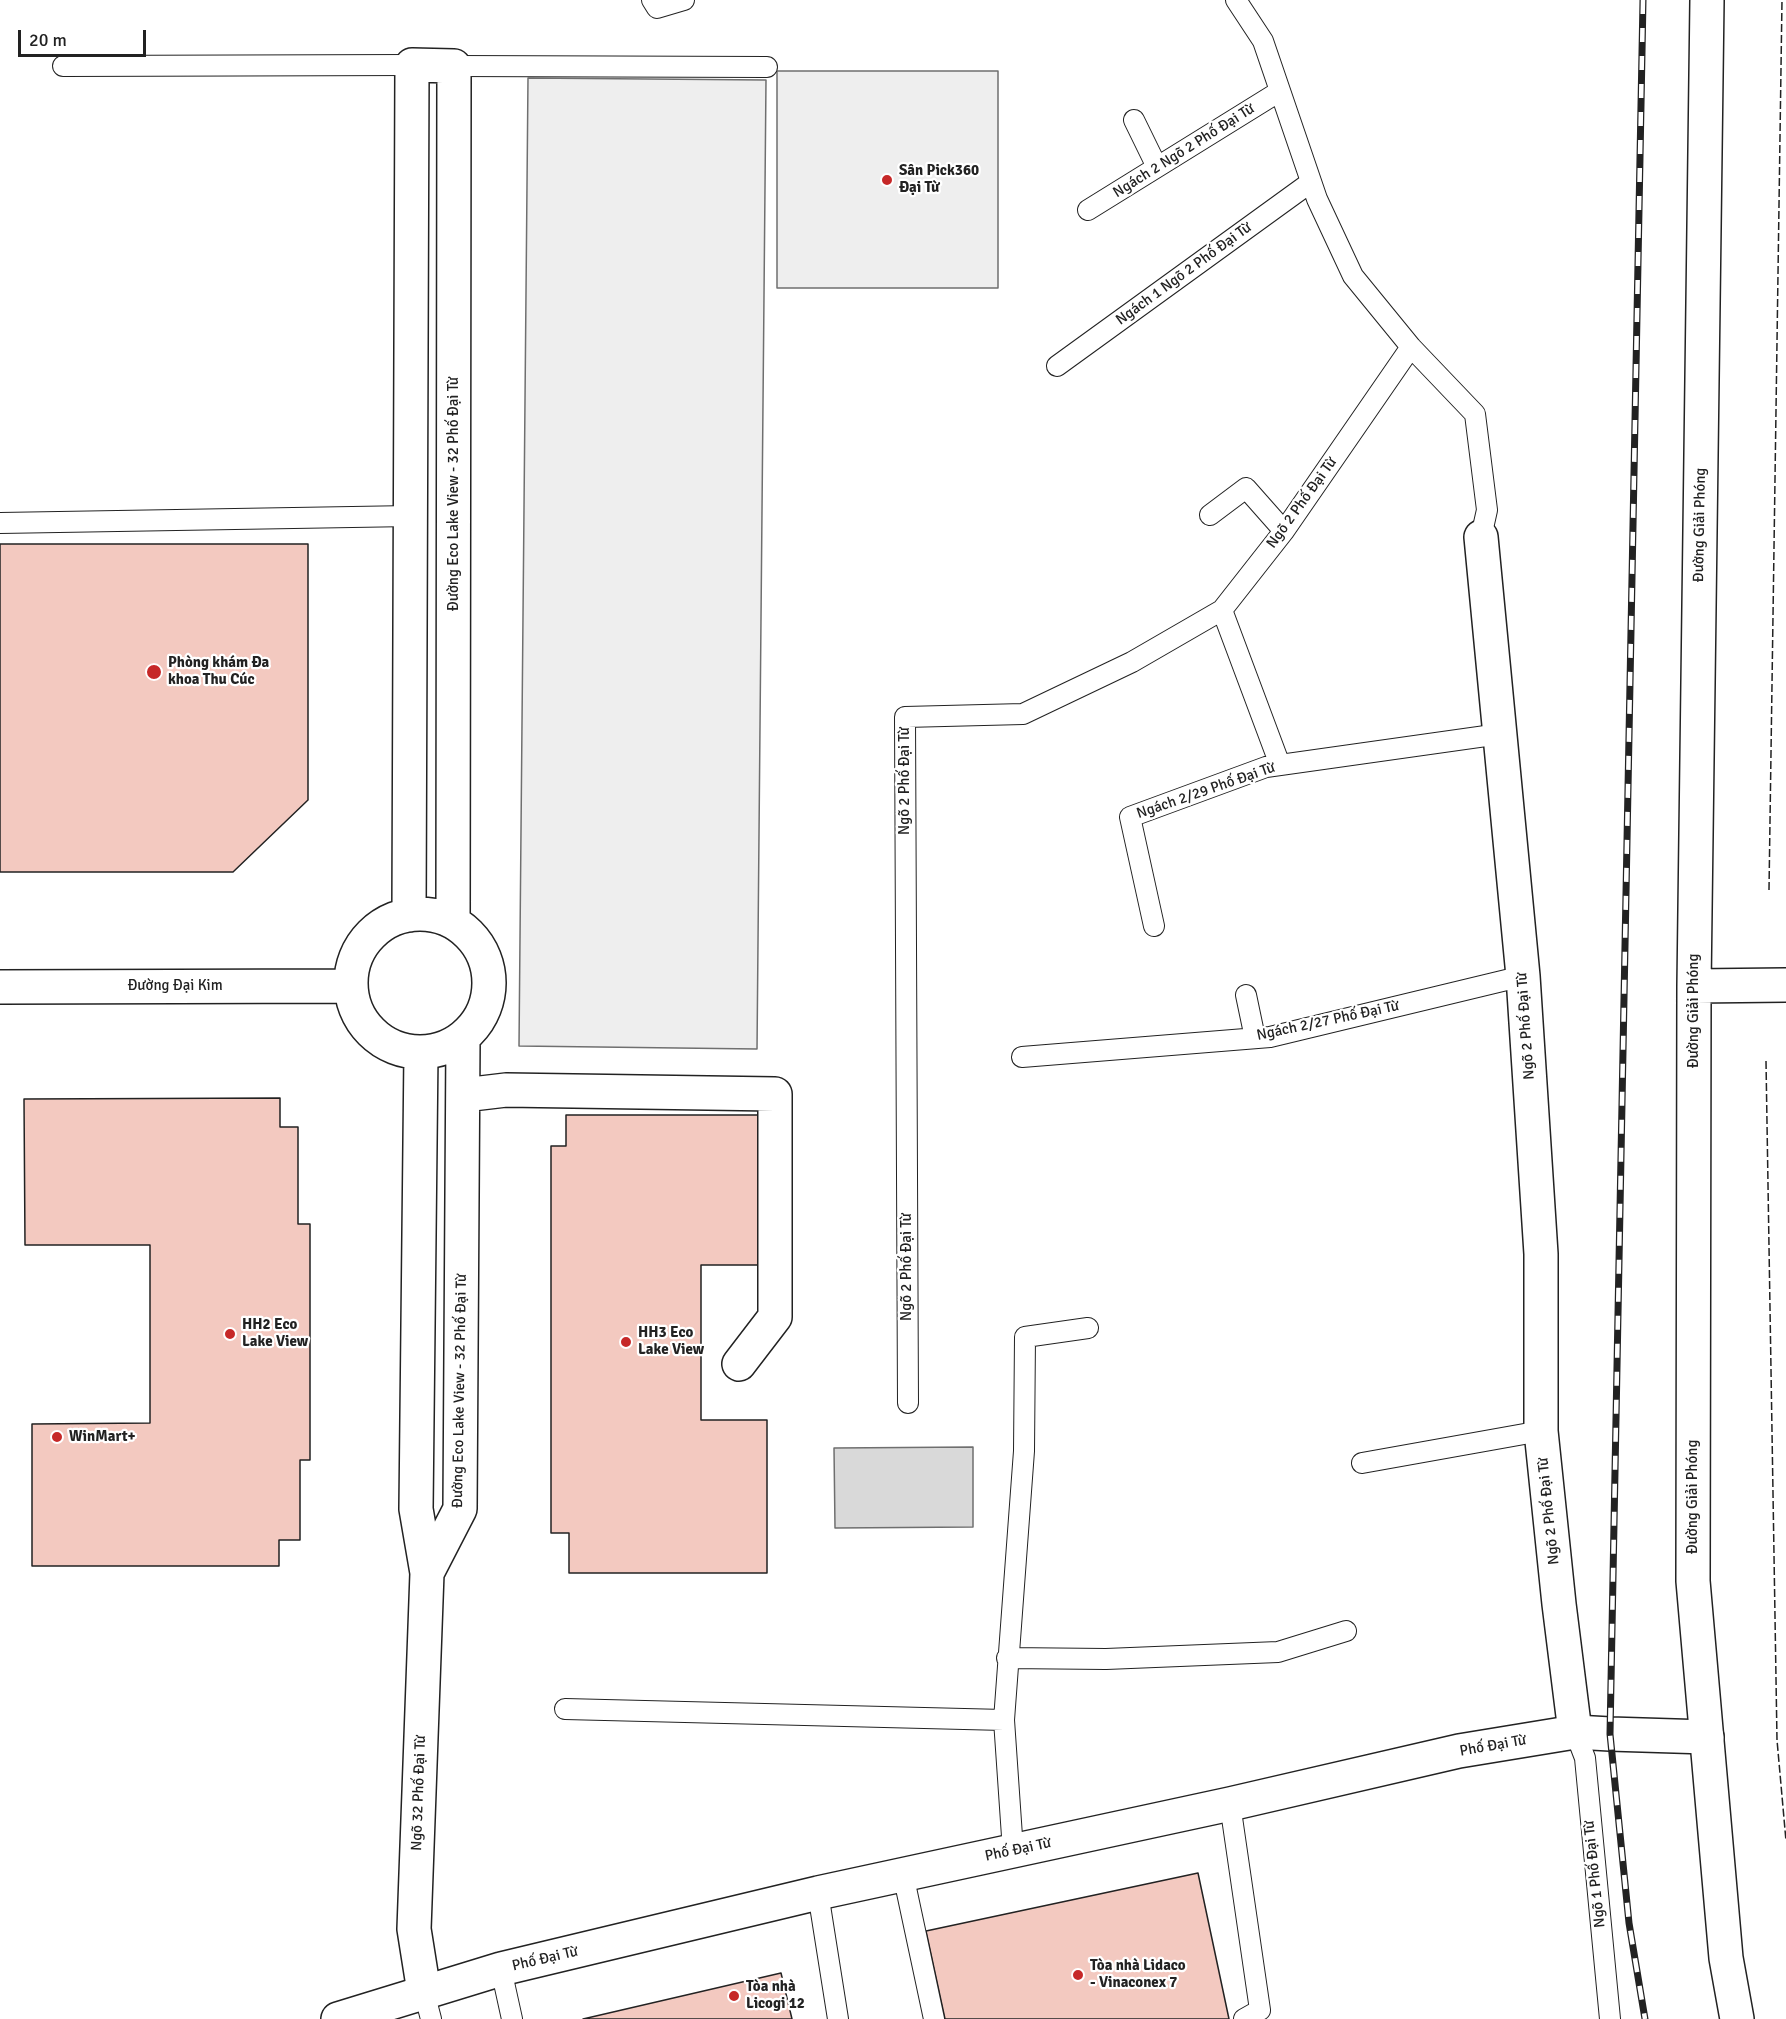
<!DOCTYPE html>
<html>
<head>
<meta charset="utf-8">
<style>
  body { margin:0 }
  #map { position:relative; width:1786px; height:2019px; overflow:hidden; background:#fff; font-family:Signika,sans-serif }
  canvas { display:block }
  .scale { position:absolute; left:18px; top:30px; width:128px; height:27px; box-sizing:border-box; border:3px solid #222; border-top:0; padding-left:8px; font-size:18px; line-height:21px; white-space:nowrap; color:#222; -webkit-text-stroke:4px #fff; paint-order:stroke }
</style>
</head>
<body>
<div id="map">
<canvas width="1786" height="2019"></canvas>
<div class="scale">20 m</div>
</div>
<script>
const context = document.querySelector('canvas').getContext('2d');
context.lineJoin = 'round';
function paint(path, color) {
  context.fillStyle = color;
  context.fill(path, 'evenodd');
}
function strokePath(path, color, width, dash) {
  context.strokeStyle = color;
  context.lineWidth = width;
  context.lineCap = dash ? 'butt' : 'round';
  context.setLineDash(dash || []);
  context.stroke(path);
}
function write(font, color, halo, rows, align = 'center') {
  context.font = font + ' Signika,sans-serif';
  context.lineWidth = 4.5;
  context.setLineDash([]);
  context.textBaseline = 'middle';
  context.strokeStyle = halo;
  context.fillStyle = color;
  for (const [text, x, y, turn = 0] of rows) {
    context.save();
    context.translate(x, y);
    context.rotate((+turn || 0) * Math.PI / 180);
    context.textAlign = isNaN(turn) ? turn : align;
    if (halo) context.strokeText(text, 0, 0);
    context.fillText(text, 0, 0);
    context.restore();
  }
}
const green = new Path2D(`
  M777,71h221v217h-221z
  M528,78l238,2 -9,969 -238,-3z`);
paint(green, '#eee');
strokePath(green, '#6f6f6f', 1.5);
const water = new Path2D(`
  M973,1447v80l-138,1 -1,-80z`);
paint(water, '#d9d9d9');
strokePath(water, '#6f6f6f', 1.5);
const building = new Path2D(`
  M0,544h308v256l-75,72h-233z
  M280,1098v29h18v97h12v236h-10v80h-21v26h-247v-142l118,-1v-178h-125l-1,-146z
  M566,1115h200l1,150h-66v155h66v153h-198v-40h-18v-387h15z
  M1198,1873l31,146h-284l-19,-88z
  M781,1973l11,46h-209z`);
paint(building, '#f3c9c0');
strokePath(building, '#222', 1.5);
const service = new Path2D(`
  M652,0l5,8 27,-8
  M1236,0l27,41 54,158 36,77 58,71 64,67 12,96 -6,27
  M63,66l349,-1
  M454,66l313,1
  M1134,120l23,47
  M1088,210l192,-119
  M1057,366l254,-184
  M1210,515l36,-27 38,43
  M0,523l411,-7
  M1222,610l58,155
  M1154,926l-24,-109 136,-50 234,-33
  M1246,995l9,43
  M1022,1057l248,-20 253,-61
  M908,1403l-3,-686 118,-3 109,-52 90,-52 62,-79 127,-184
  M1362,1463l179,-32
  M1007,1658l99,1 172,-7 68,-21
  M565,1709l439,11
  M1575,1732l10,26 25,261
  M1230,1804l30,206 -16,9
  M1013,1851l-9,-131 20,-269 1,-114 63,-9
  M903,1874l31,145
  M818,1893l20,126
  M501,1969l11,50
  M424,1992l7,27`);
const minor = new Path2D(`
  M1481,537l42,439 18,278v177l18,173 16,128
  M351 983a69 69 0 1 1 138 0a69 69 0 1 1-138 0Z
  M409,915l3,-850 42,1 -1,856
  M0,987l350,-1
  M421,1052l-5,457 11,64 -13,356 10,63
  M464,1095l42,-5 269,4v223l-36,47
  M427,1573l33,-64 3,-470`);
const tertiary = new Path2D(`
  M338,2019l163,-50 317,-76 412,-89 229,-53 116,-19 35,2 97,3`);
const primary = new Path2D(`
  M1707,0l-13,986 -1,595 33,377 11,61
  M1694,986l92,-1`);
strokePath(service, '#222', 22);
strokePath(minor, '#222', 36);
strokePath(tertiary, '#222', 36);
strokePath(primary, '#222', 36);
strokePath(service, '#fff', 20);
strokePath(minor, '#fff', 33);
strokePath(tertiary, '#fff', 33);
strokePath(primary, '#fff', 33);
const rail = new Path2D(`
  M1643,0l-33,1734 19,189 16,96`);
strokePath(rail, '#222', 7);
strokePath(rail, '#fff', 4.5, [14]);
strokePath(new Path2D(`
  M1769,890l13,-890
  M1766,1061l11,679 9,101`), '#222', 1.5, [8, 3]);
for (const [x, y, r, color] of [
  [887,180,6,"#c62828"],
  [154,672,8,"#c62828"],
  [230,1334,6,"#c62828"],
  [626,1342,6,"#c62828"],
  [57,1437,6,"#c62828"],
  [1078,1975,6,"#c62828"],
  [734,1996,6,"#c62828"]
]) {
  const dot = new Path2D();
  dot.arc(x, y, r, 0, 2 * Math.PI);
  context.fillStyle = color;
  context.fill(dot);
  strokePath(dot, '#fff', 2);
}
write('15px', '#222', '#fff', [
  ["Ngách 2 Ngõ 2 Phố Đại Từ",1184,151,-32],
  ["Ngách 1 Ngõ 2 Phố Đại Từ",1184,274,-36],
  ["Đường Eco Lake View - 32 Phố Đại Từ",454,494,-90],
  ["Ngõ 2 Phố Đại Từ",1302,503,-54],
  ["Đường Giải Phóng",1700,525,-89],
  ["Ngõ 2 Phố Đại Từ",905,781,-90],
  ["Ngách 2/29 Phố Đại Từ",1206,791,-19],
  ["Đường Đại Kim",175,986],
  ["Đường Giải Phóng",1694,1011,-90],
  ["Ngách 2/27 Phố Đại Từ",1328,1021,-12],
  ["Ngõ 2 Phố Đại Từ",1526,1026,-94],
  ["Ngõ 2 Phố Đại Từ",907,1267,-90],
  ["Đường Eco Lake View - 32 Phố Đại Từ",460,1391,-89],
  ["Đường Giải Phóng",1693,1497,-90],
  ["Ngõ 2 Phố Đại Từ",1549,1511,-96],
  ["Phố Đại Từ",1493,1746,-10],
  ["Ngõ 32 Phố Đại Từ",419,1793,-88],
  ["Phố Đại Từ",1018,1850,-12],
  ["Ngõ 1 Phố Đại Từ",1595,1874,-96],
  ["Phố Đại Từ",545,1959,-13]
]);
write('bold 15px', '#222', '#fff', [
  ["Sân Pick360",899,171],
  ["Đại Từ",899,188],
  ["Phòng khám Đa",168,663],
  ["khoa Thu Cúc",168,680],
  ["HH2 Eco",242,1325],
  ["Lake View",242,1342],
  ["HH3 Eco",638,1333],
  ["Lake View",638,1350],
  ["WinMart+",69,1437],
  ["Tòa nhà Lidaco",1090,1966],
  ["- Vinaconex 7",1090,1983],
  ["Tòa nhà",746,1987],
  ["Licogi 12",746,2004]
], 'left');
</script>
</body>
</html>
